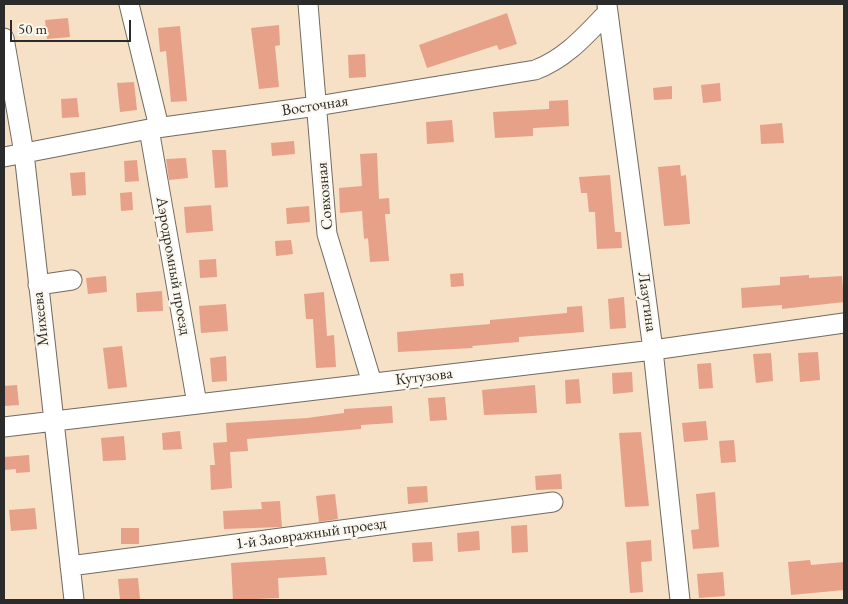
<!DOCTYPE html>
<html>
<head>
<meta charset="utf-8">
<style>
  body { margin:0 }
  #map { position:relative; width:848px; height:604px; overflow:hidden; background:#f6e0c6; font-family:"EB Garamond",serif }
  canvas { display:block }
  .frame { position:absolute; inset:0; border:5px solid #2b2b2b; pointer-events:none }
  .scale { position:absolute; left:10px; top:20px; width:121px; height:22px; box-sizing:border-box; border:2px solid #2b2b2b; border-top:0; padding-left:6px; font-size:15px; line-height:18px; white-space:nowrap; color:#2b2b2b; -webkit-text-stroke:4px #fbf7ec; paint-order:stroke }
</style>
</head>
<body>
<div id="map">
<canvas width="848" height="604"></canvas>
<div class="frame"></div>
<div class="scale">50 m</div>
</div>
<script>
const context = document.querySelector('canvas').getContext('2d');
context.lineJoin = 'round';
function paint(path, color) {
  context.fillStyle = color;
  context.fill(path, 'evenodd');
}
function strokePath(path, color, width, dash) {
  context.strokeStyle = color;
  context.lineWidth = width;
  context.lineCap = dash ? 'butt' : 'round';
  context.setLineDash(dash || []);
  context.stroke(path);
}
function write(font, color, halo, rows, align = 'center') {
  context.font = font + ' "EB Garamond",serif';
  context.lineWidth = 4.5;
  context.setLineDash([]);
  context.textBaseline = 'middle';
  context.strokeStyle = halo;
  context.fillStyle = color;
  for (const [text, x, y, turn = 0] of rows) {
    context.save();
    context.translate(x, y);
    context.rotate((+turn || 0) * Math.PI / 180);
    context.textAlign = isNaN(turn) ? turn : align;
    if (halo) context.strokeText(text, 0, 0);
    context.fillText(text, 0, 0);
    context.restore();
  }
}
paint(new Path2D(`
  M507,13l10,31 -18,6 -2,-5 -70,23 -8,-23z
  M68,18l2,19 -23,2 -2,-19z
  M279,25l1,20 -5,1 4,41 -20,2 -8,-61z
  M180,26l7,75 -16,1 -5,-51 -6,1 -2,-24z
  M365,54l1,23 -17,1 -1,-23z
  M134,82l3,28 -17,2 -3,-29z
  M720,83l1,18 -18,2 -2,-18z
  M672,86v13l-18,1 -1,-12z
  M77,98l2,19 -17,1 -1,-19z
  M568,100l1,26 -36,2v8l-38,2 -2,-26 56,-3v-8z
  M452,120l2,22 -27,2 -1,-22z
  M782,123l2,20 -23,1 -1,-19z
  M294,141l1,13 -23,2 -1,-13z
  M212,150h14l2,37 -13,1z
  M377,153l2,46 10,-1 1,16h-5l4,47 -19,1 -2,-24 -4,1 -2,-28 -22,2 -1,-25 23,-2 -2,-32z
  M186,158l2,20 -19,2 -3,-21z
  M137,160l2,21 -14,1 -1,-21z
  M680,165l1,11 5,-1 4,49 -26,2 -6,-59z
  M85,172l1,23 -14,1 -2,-23z
  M610,175l5,57h6l1,16 -25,1 -2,-37h-6l-2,-19h-6l-2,-16z
  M132,192l1,18 -12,1 -1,-18z
  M211,205l2,26 -27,2 -2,-26z
  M309,206l1,16 -23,2 -1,-16z
  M291,240l2,14 -17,2 -1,-15z
  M216,259l1,18 -17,1 -1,-18z
  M463,273l1,13 -13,1 -1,-13z
  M809,275v3l33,-2 2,26 -62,7v-4l-40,3 -1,-20 39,-3v-8z
  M106,276l1,16 -19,2 -2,-16z
  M162,291l1,20 -26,1 -1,-19z
  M324,292l3,44 7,-1 2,32 -20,1 -3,-49h-7l-2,-25z
  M624,297l2,31 -16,1 -2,-30z
  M226,304l2,27 -27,2 -2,-27z
  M582,306l2,26 -65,5v5l-47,4 1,2 -75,4 -1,-20 93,-8v-4l77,-7v-6z
  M122,346l5,41 -19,2 -5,-41z
  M818,352l2,28 -20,2 -2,-29z
  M771,353l2,28 -17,2 -3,-29z
  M226,356l1,25 -15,1 -2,-24z
  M711,363l2,25 -14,1 -2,-25z
  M632,372l1,20 -20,2 -1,-21z
  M579,379l2,24 -15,1 -1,-24z
  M17,385l2,20 -15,1v-20z
  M535,385l2,28 -53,2 -2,-25z
  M445,397l2,23 -17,1 -2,-23z
  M392,406l1,17 -32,2v4l-114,10 1,12 -18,1 2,36 -21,2 -1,-25h5l-2,-22 14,-1 -1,-19 81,-5 37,-5v-4z
  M706,421l2,19 -24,2 -2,-19z
  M180,431l2,18 -19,1 -1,-17z
  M641,432l8,74 -24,1 -6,-74z
  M124,436l2,24 -23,1 -2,-23z
  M734,440l2,22 -15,1 -2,-22z
  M29,455l1,17 -14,1v-4l-12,1v-13z
  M561,474l1,15 -26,1 -1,-14z
  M427,486l1,16 -20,2 -1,-17z
  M715,492l4,55 -26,2 -2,-19 8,-1 -3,-35z
  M335,494l3,25 -19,3 -3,-26z
  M280,501l2,26 -58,2 -1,-18 39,-2 -1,-7z
  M35,508l2,21 -26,2 -2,-21z
  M527,525l1,27 -16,1 -1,-27z
  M121,528h18v16h-18z
  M479,531l1,19 -22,2 -1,-19z
  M651,540l1,21 -11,1 2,30 -13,1 -4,-51z
  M432,542l1,19 -20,1 -1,-19z
  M325,557l2,18 -49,3 1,20 -46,2 -2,-37z
  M810,560l1,5 33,-3v28l-53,5 -3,-33z
  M723,572l2,24 -26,2 -2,-24z
  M138,578l2,21 -20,1 -2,-21z`), '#e6a188');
const minor = new Path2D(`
  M129,4l30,123
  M308,4l19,230 45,149
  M607,5l46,345 27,250
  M4,38l20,115 50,447
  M149,129l48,275
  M4,157l145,-28 168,-23 218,-36c30,-11 50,-34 72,-57
  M38,285l34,-5
  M4,427l649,-77 191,-27
  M70,566l483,-64`);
strokePath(minor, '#726a61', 21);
strokePath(minor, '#fff', 19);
write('16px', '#2b2b2b', '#fbf7ec', [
  ["Восточная",315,106,-9],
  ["Совхозная",325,196,-95],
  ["Аэродромный проезд",173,266,80],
  ["Лазутина",647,302,82],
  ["Михеева",41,319,-96],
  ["Кутузова",424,377,-7],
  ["1-й Заовражный проезд",311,534,-8]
]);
</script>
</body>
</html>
